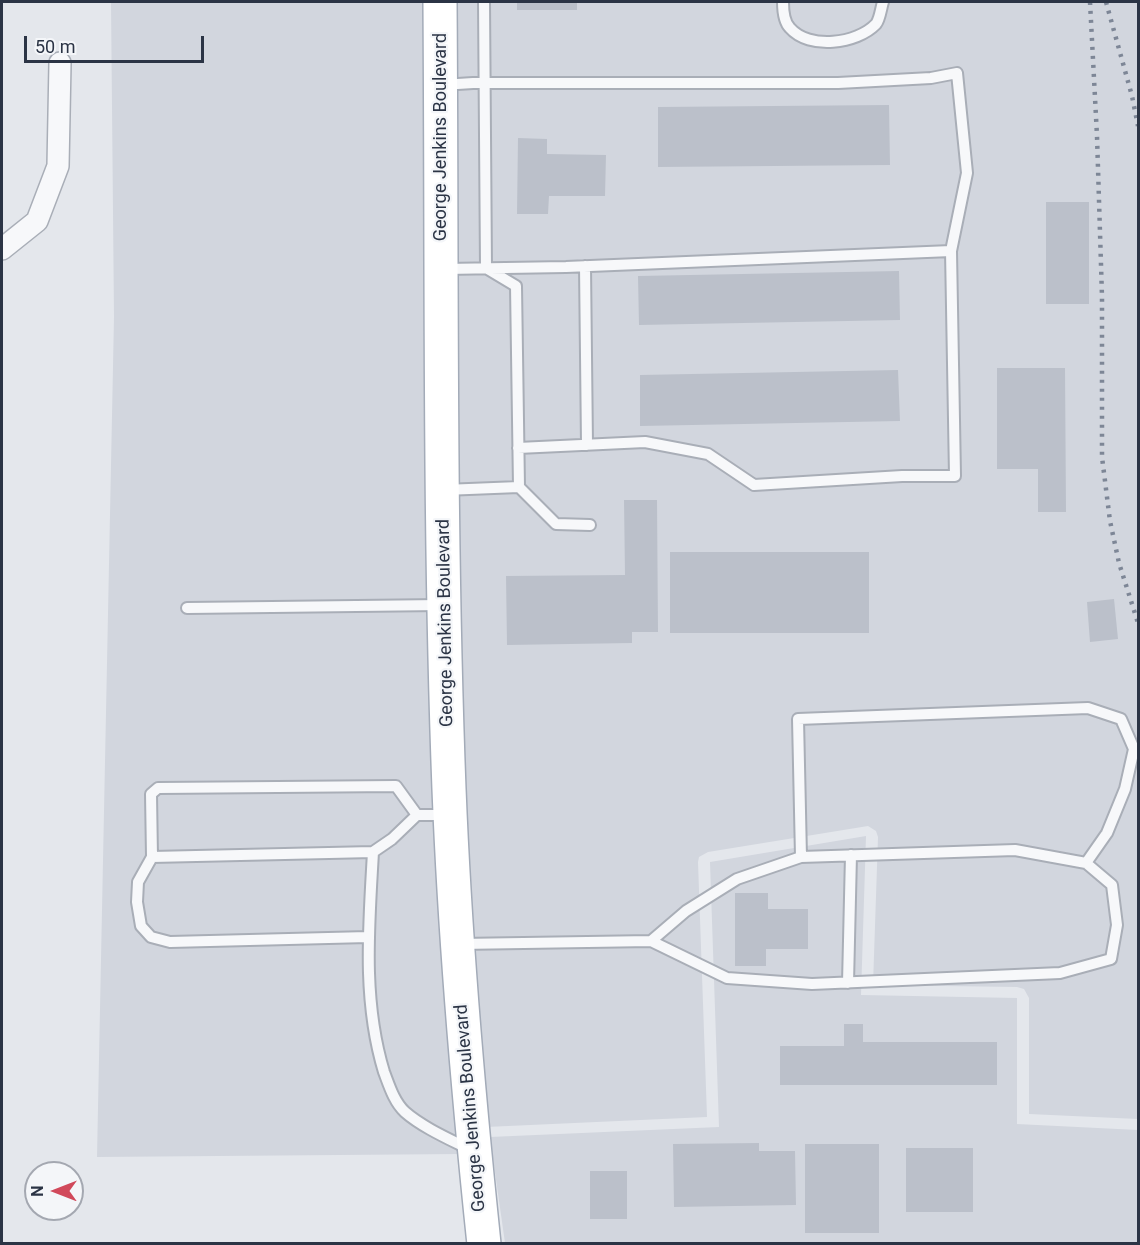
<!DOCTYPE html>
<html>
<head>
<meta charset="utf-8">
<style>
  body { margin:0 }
  #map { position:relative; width:1140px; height:1245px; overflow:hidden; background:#e4e7ec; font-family:Roboto,sans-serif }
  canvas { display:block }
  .frame { position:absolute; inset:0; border:3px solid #2b3445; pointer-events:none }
  .north { position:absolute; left:24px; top:1161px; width:60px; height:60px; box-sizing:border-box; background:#f4f6f9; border:2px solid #a4a8b1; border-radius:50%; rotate:270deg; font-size:16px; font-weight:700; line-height:24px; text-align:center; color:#2b3445 }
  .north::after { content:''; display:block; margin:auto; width:21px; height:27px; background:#d1495b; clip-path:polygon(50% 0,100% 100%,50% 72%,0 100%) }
  .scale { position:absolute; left:24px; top:36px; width:180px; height:27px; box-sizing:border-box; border:3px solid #2b3445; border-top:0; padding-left:8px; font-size:18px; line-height:21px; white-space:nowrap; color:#2b3445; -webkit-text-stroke:4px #f4f6f9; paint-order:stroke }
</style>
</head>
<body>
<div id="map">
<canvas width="1140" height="1245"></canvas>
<div class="frame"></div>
<div class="north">N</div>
<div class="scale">50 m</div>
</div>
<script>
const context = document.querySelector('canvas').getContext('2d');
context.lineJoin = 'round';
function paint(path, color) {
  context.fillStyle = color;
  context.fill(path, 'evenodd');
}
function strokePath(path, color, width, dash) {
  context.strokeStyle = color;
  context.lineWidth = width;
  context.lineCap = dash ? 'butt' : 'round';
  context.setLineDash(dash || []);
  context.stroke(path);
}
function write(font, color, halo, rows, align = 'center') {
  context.font = font + ' Roboto,sans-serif';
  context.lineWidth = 4.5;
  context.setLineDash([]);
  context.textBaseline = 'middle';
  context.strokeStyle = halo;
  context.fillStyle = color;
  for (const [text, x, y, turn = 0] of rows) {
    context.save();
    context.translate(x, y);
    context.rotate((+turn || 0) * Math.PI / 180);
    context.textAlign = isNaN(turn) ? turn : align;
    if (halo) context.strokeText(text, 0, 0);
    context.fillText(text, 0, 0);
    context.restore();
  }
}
paint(new Path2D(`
  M111,2h315l34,1152 -363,3 17,-840z
  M454,2h684v1117l-109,-5v-116l-5,-9 -7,-2 -144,-2 5,-148 -2,-6 -8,-5 -160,26 -9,5 -1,5 9,255 -221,10 -15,-177 -13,-336z
  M866,836l-5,159 156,3v126l121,6v113h-633l-15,-106 229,-10 -9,-265z`), '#d2d6de');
paint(new Path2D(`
  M517,2h60v8h-60z
  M889,105l1,60 -232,2v-60z
  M518,138l29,1v15l59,1 -1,41h-56l-1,18h-31z
  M1046,202h43v102h-43z
  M899,271l1,49 -261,5 -1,-49z
  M997,368h68l1,144h-28v-43h-41z
  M898,370l2,51 -260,5v-51z
  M624,500h33l1,132h-26v11l-125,2 -1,-69 119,-1z
  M670,552h199v81h-199z
  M1114,599l4,40 -28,3 -3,-40z
  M735,893h33v16h40v40h-42v17h-31z
  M844,1024h19v18h134v43h-217v-39h64z
  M759,1143v8h36l1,54 -122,2 -1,-63z
  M805,1144h74v89h-74z
  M906,1148h67v64h-67z
  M590,1171h37v48h-37z`), '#bbc0ca');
const lane = new Path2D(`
  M484,2l2,266 30,18 3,201 37,37 34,1
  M783,2c0,8 1,20 7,26 19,22 67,16 86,-4 4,-5 5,-16 7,-22
  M442,85l31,-2h365l93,-5 26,-5 10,100 -16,78 -385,16 -121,2
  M585,266l2,179
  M518,448l127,-6 63,12 46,31 148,-9h53l-4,-225
  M444,490l75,-3
  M187,608l254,-3
  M447,815h-30l-25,24 -19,13c-4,73 -11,148 11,220 5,13 10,30 21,40 17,15 44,27 64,37
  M152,857l-1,-63 7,-6 238,-2 21,29
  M801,857l-3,-138 290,-11 33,11 13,30 -9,40 -18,44 -21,30
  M368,937l-198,5 -19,-5 -10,-11 -4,-24 1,-20 14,-25 221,-5
  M460,944l191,-3 76,37 85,6 248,-11 51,-14 6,-34 -5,-40 -26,-22 -71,-13 -214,7 -64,22 -51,32 -35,30
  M848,983l3,-128`);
const street = new Path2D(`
  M2,249l35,-28 21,-55 2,-103`);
const primary = new Path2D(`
  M440,2c2,262 -1,525 9,787 6,152 19,303 35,455`);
strokePath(lane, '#a9aeb7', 14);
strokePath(street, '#a9aeb7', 24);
strokePath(primary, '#a3abb8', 36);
strokePath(lane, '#f7f8fa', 10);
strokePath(street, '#f7f8fa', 21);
strokePath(primary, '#fff', 33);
strokePath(new Path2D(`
  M1090,2l7,134 5,161v160l8,64 9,42 19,60
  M1106,2l26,94 6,30`), '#7d8696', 4.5, [3, 6]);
write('18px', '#2b3445', '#f4f6f9', [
  ["George Jenkins Boulevard",441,137,-90],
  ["George Jenkins Boulevard",446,623,-91],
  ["George Jenkins Boulevard",471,1108,-95]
]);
</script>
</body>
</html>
